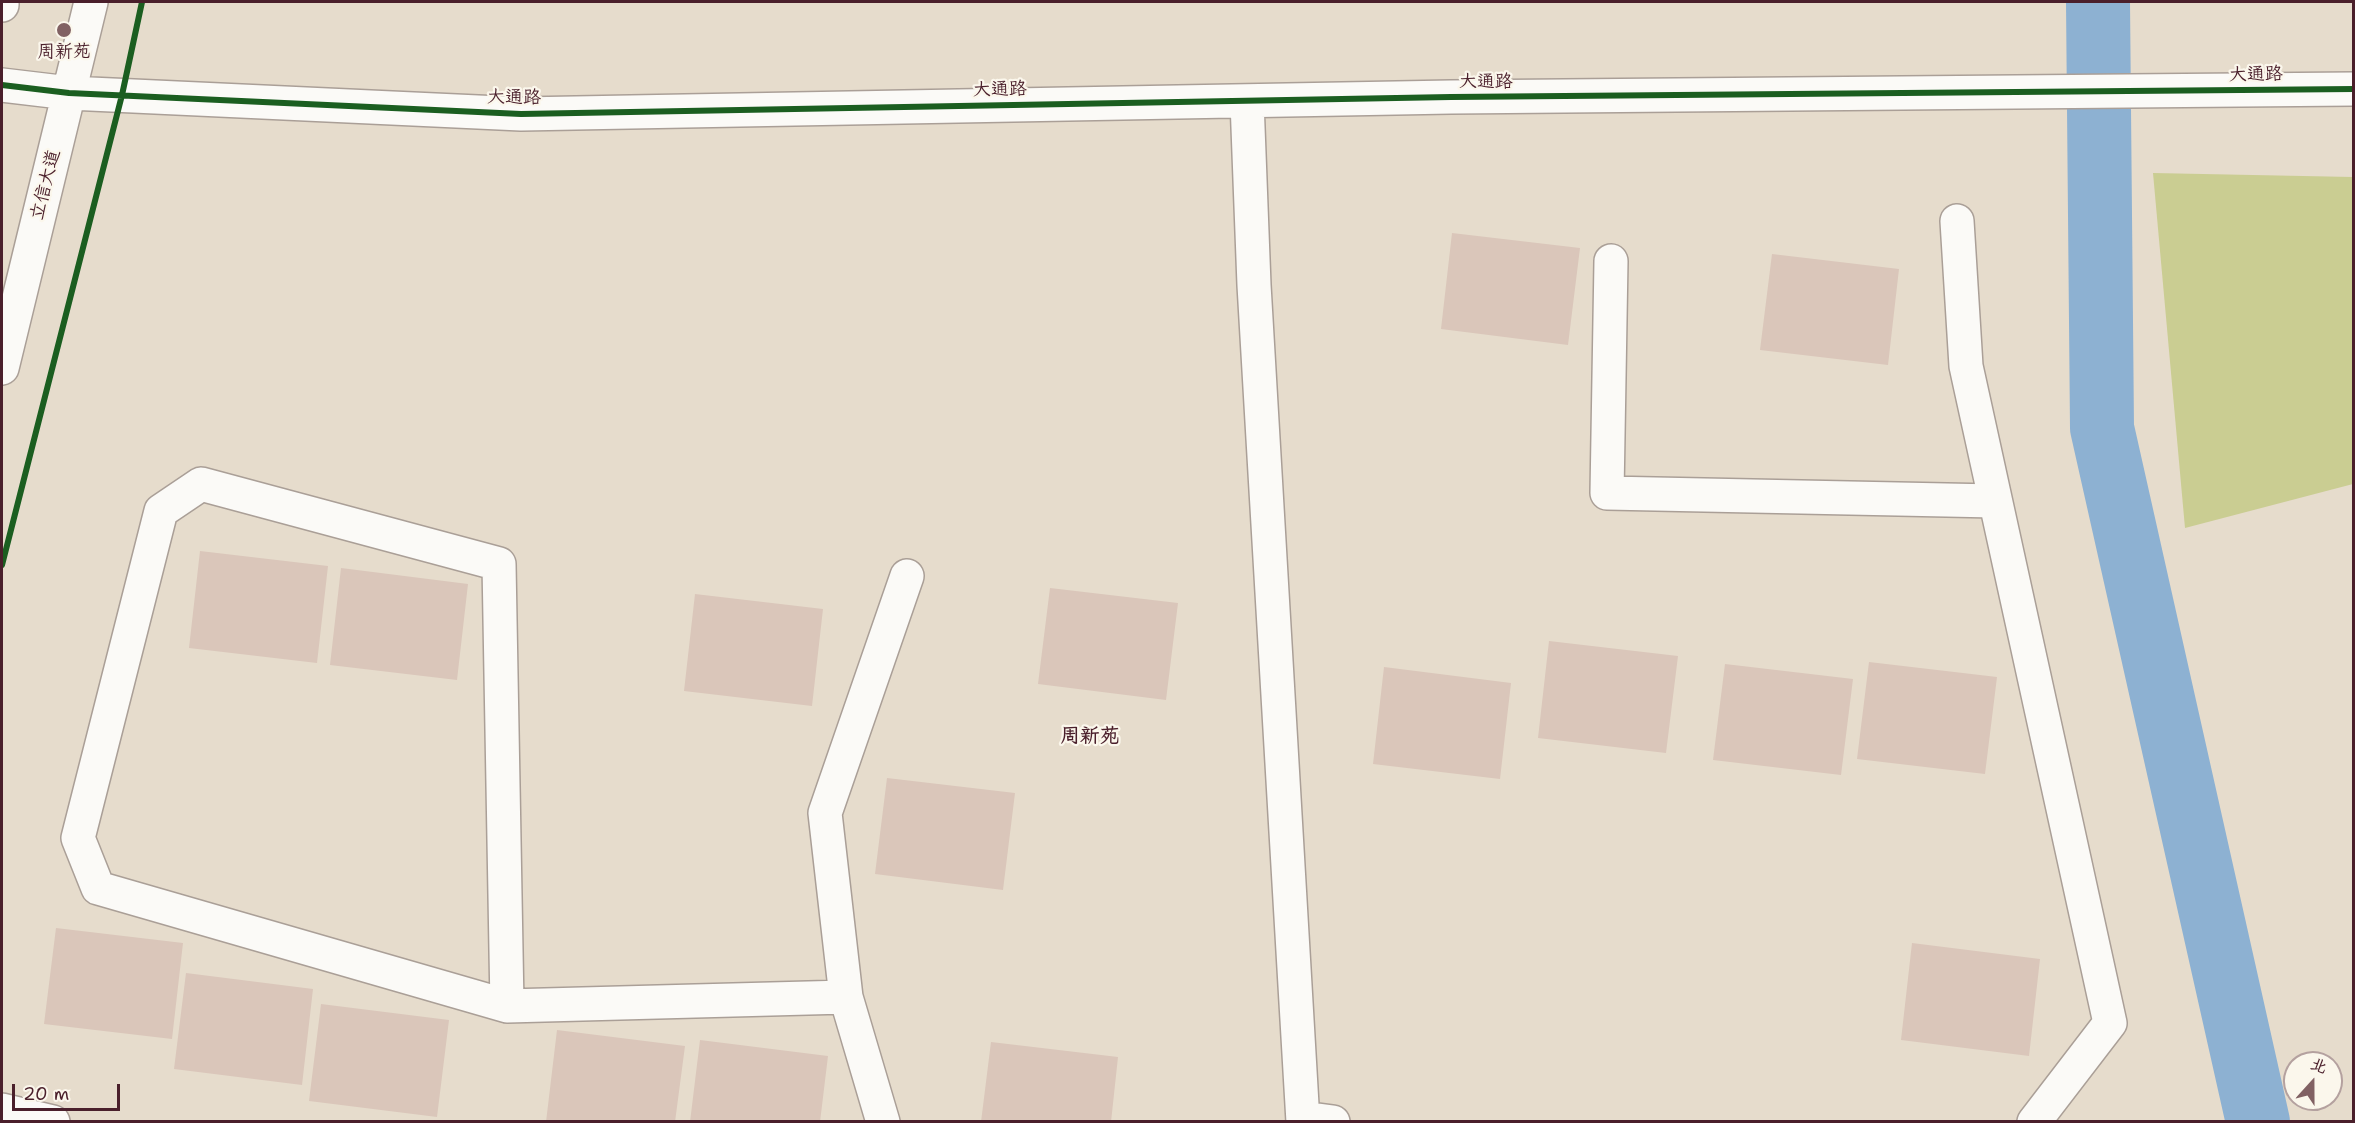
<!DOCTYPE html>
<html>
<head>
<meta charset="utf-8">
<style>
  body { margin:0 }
  #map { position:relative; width:2355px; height:1123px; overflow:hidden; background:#e6dccc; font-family:"Shantell Sans","LXGW WenKai TC",sans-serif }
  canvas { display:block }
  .frame { position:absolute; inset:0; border:3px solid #4a1f2b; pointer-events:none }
  .north { position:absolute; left:2283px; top:1051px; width:60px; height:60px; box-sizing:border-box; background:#fbf7ec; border:2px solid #b4a19f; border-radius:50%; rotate:21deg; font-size:16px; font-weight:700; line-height:24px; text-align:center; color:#4a1f2b }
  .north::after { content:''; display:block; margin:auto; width:21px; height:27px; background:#816163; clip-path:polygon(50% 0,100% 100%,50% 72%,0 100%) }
  .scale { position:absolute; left:12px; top:1084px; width:108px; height:27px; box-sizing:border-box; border:3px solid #4a1f2b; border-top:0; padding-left:8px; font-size:18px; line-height:21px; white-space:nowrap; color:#4a1f2b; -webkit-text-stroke:4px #fbf7ec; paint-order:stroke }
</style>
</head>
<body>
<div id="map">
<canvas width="2355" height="1123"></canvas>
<div class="frame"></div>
<div class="north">北</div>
<div class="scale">20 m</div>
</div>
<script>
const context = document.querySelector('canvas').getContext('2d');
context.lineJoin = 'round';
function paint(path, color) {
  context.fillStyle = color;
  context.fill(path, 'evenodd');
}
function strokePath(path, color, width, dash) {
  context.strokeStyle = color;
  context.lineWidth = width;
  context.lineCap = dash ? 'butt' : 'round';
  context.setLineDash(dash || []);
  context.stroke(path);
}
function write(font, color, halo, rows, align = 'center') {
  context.font = font + ' "Shantell Sans","LXGW WenKai TC",sans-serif';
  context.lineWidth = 4.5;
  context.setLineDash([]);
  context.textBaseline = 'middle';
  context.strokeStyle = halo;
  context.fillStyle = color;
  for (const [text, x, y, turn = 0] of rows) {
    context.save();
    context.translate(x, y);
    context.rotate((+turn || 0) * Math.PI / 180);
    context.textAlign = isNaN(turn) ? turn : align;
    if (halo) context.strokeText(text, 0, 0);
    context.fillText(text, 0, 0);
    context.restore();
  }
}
paint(new Path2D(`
  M2153,173l200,4v307l-168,44z`), '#cacd92');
strokePath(new Path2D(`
  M2098,2l4,426 156,694`), '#8db1d2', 64);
paint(new Path2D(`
  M1452,233l128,15 -12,97 -127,-16z
  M1772,254l127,15 -11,96 -128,-15z
  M200,551l128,15 -11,97 -128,-15z
  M341,568l127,16 -11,96 -127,-15z
  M1050,588l128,15 -12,97 -128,-16z
  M695,594l128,15 -11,97 -128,-15z
  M1549,641l129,15 -12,97 -128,-15z
  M1869,662l128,15 -12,97 -128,-15z
  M1725,664l128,15 -12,96 -128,-15z
  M1384,667l127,16 -11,96 -127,-15z
  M887,778l128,15 -12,97 -128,-16z
  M56,928l127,15 -11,96 -128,-15z
  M1912,943l128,16 -11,97 -128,-16z
  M186,973l127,16 -11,96 -128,-16z
  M321,1004l128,16 -12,97 -128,-16z
  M557,1030l128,16 -10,76h-129z
  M700,1040l128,16 -8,66h-130z
  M991,1042l127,15 -7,65h-130z`), '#dac6ba');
const minor = new Path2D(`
  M2,5v-3
  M2,85l67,8 452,21 930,-17 903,-8
  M1247,101l7,184 49,837
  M1957,221l9,145 144,657 -76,99
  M1611,261l-4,232 388,8
  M2,368l89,-366
  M507,1006l-8,-442 -298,-80 -40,27 -83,327 20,50 409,118 339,-9
  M2,1110l51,12
  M1303,1118l30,4
  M883,1122l-37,-125 -21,-184 82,-237`);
strokePath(minor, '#aa9f97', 36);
strokePath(minor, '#fbfaf7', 33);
strokePath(new Path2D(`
  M2,85l67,8 452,21 930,-17 903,-8
  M2,565l120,-470 20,-93`), '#1b5e20', 6);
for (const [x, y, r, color] of [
  [64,30,8,"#816163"]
]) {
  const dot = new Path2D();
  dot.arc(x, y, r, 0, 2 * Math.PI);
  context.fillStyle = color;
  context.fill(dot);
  strokePath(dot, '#fbf7ec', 2);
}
write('18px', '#4a1f2b', '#fbf7ec', [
  ["周新苑",64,52]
]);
write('18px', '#4a1f2b', '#fbf7ec', [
  ["大通路",2256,75,-1],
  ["大通路",1486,82],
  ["大通路",1000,90,-1],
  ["大通路",514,98,1],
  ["立信大道",46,185,-76]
]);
write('bold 20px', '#4a1f2b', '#fbf7ec', [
  ["周新苑",1090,737]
]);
</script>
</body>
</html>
